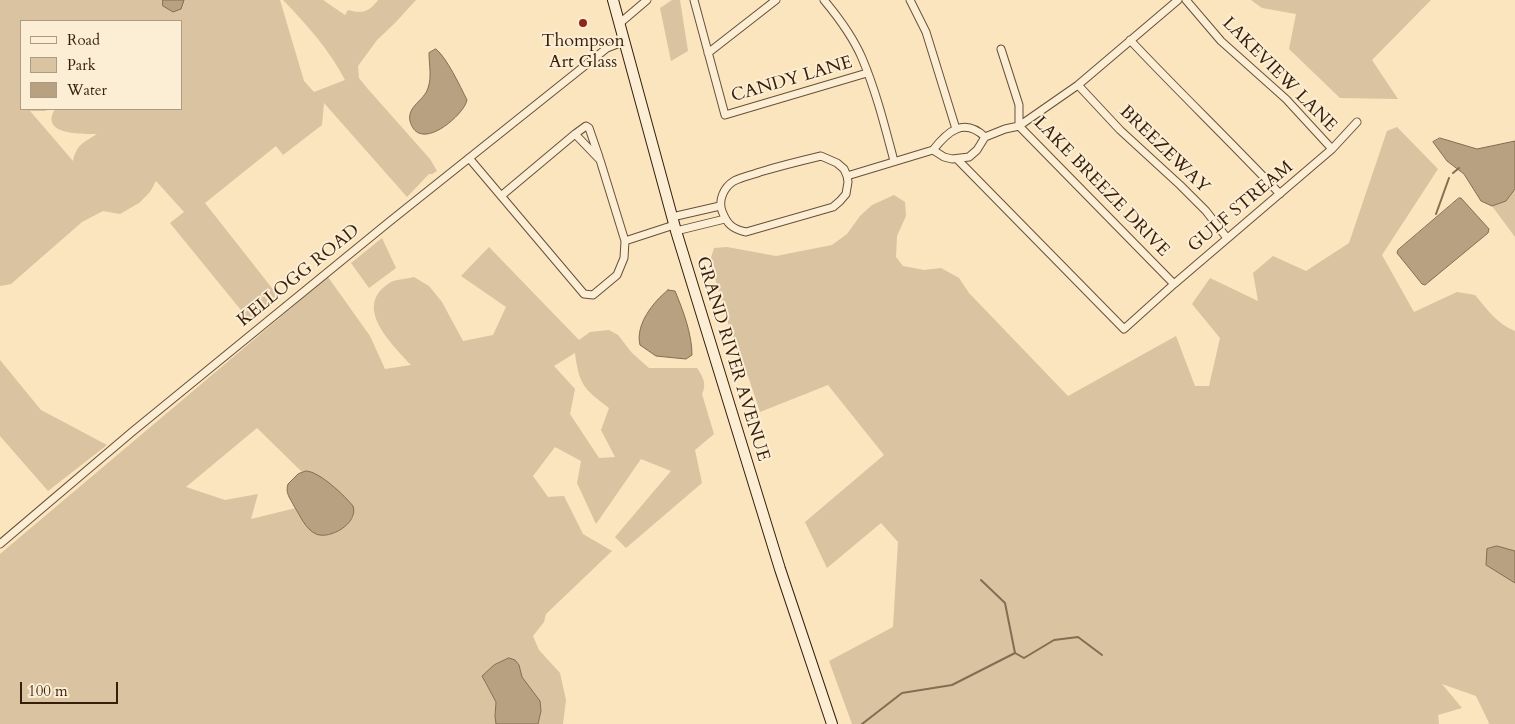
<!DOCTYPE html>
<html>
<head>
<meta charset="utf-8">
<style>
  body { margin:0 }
  #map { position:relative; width:1515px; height:724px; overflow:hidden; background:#fae5be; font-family:Cardo,serif }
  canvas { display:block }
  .legend { position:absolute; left:20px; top:20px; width:162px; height:90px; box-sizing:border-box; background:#fceed5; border:1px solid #ad9b84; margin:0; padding:6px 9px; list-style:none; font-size:15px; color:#371e0b }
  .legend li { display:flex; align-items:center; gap:10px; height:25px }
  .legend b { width:25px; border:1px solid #ad9b84 }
  .scale { position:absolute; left:20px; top:682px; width:98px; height:22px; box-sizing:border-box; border:2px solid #371e0b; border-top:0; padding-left:6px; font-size:15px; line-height:18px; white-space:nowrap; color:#371e0b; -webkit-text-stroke:4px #fceed5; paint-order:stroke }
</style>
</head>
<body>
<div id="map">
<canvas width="1515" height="724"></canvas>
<ul class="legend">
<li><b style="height:6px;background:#fceed5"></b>Road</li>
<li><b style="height:14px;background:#d9c3a0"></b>Park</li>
<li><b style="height:14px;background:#b8a181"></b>Water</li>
</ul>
<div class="scale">100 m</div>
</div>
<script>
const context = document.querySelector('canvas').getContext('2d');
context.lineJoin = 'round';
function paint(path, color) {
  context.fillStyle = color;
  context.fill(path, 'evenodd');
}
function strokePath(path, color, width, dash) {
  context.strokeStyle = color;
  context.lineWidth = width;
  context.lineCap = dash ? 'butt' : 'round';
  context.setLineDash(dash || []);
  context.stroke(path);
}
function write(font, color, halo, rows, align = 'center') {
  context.font = font + ' Cardo,serif';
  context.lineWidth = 4;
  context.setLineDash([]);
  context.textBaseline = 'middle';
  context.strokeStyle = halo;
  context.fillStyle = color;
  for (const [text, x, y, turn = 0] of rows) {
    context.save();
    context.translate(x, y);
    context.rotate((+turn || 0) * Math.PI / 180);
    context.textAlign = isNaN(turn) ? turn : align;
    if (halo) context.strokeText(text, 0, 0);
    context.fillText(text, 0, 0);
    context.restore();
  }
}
paint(new Path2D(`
  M0,0h163l-1,2 18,7 4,-9h96l24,81 10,11 31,-12c-16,-31 -38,-55 -62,-80h40l22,15 3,-5c15,4 21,2 30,-10h38l-21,23 -18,17 -19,26 1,12 8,10 63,71 7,12 -5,3h-3l-22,23 -83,-94 -2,22 -39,30 -7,-9 -71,57 74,94 -30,23 -79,-97 14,-11 -28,-31 -6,11 -11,11 -19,11 -17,-3 -21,11 -71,62 -11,2zM21,21h160v88h-126c-16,26 27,25 42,25 -14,9 -20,10 -24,27l-43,-50h15l4,-2h-28z
  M672,0h8l8,51 -17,10 -11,-53z
  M1251,0h180l-59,60 26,39 -58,-1 -51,-49 7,-35 -34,-6z
  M1397,127l41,42 -56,86 32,57 43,-20 18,3c12,14 22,29 40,36v220l-3,-1 -9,24 12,9v141h-27l1,-1 -13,-27 -34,-12 20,24 -24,7 1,9h-587l-23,-63 64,-34 5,-85 -17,-19 -54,45 -22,-46 79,-67 -56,-70 -68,27 -12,-36 -8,-12 -30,-103 4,-13 13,-1 49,9 56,-11 15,-11 13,-18 12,-11 22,-10 11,7 1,14 -9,20 -1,21 7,9 21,4 17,-2 18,10 10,15 99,103 108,-60 19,50h14l11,-48 -28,-34 18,-26 48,23 -5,-28 20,-17 33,15 43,-28 38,-112z
  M1515,189v48l-23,-31 14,-5z
  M382,238l14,30 -27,20 -18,-25z
  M489,247l90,93 11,-8 19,-2 9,5 14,18 17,15h48c6,9 10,16 5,26l12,40 -19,16 7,33 -76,65 -11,-11 56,-66 -30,-12 -45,65 -19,-41 4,-22 -26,-14 -22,29 15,21 16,-1 19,38 29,17 -66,63 -2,8 -11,14 6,14 21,23 6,27 -3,24h-25c10,-27 -8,-27 -17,-47 -1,-4 -2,-9 -2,-12l-14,-4 -11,4 -10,16 12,21 -1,14 1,8h-496v-170l328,-277 42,59 15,33 26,-4c-20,-22 -60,-59 -20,-83 6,-3 16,-3 23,-5l15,9 13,16 21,39 30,-6 13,-28 -45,-31zM575,353c4,32 9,36 34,55l-8,22 14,27 -16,1 -29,-44 5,-25 -21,-23zM257,428l45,44 4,-1 48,45c-23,30 -43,22 -58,-8l-45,11 7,-25 -33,6 -39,-13z
  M0,360l41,50 66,35 -59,46 -48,-55z`), '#d9c3a0');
const water = new Path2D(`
  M163,0h21l-3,9 -8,3 -10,-6z
  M436,49c11,9 24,37 31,51 -2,14 -48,55 -57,21 -3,-15 14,-20 18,-33 4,-11 1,-23 1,-35z
  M1440,138l37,11 38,-8v48l-9,12 -14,5 -11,-5 -17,-27 -17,-13 -14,-19z
  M1459,198h2l28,31 -1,4 -63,52 -3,-1 -25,-31 1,-3z
  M668,290l7,1c8,19 17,43 17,64l-6,4 -30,-3 -16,-11c-5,-20 13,-43 28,-55z
  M306,471c13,0 39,25 47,35 6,17 -23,34 -37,28 -11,-5 -16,-19 -22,-28 -4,-8 -9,-13 -6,-22l10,-10z
  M1497,546l18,5v32l-29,-18 1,-16z
  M509,658l6,2 4,5 3,12 18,24 1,10 -3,13h-42l-1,-8 1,-14 -14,-26 12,-11z`);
paint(water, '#b8a181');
strokePath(water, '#846d52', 1);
strokePath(new Path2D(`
  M1453,173l6,-5
  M1436,214l13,-36
  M981,580l24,23 10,50
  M862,724l40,-31 50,-8 63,-32 9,5 30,-18 24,-3 24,18`), '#846d52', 2);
const street = new Path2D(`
  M694,0l31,115 142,-42
  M824,0c15,18 29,37 38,58 14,33 23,69 32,103
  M910,0l16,32 30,97
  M1186,0l35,41 65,58 46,50
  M620,23l27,-23
  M1130,40c49,52 101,102 150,154
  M1001,49l18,56v21l155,158
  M708,53l68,-53
  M1078,85l42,45 60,55 26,26 21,27
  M575,134l11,-8 3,2 10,29
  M933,150l11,7 8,2 17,-2 8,-7 8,-13 20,-8 14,-3 59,-41 100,-85
  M933,150c15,-19 31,-33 52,-13
  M821,156l16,7 7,6 3,7 1,6 -2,12 -6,7 -7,6 -87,25c-14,-3 -19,-8 -24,-21 -4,-11 2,-24 12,-30 8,-4 18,-6 26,-9 20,-6 40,-11 61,-16z
  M469,158l115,136 9,1 24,-20 7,-17 1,-17 -25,-81 -25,-26 -74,62
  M958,160l166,169 50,-45 158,-135 25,-27
  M847,176l86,-26
  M672,217l48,-11
  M676,231l49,-12
  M625,241l49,-16
  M0,544l132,-112 257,-210 218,-174 18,-7`);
const secondary = new Path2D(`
  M613,0l63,231 104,338 52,155`);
strokePath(street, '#685038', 9);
strokePath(secondary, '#371e0b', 12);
strokePath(street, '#fceed5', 7);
strokePath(secondary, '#fceed5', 10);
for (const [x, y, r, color] of [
  [583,23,5,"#8f2418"]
]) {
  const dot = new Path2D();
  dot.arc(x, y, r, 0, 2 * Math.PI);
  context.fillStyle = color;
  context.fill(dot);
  strokePath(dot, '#fceed5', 2);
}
write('18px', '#371e0b', '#fceed5', [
  ["Thompson",583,42],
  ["Art Glass",583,63]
]);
write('18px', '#371e0b', '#fceed5', [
  ["LAKEVIEW LANE",1279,75,45],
  ["CANDY LANE",792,80,-16],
  ["BREEZEWAY",1164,150,44],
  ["LAKE BREEZE DRIVE",1101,187,46],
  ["GULF STREAM",1241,207,-40],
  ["KELLOGG ROAD",299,276,-39],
  ["GRAND RIVER AVENUE",732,359,73]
]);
</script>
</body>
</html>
